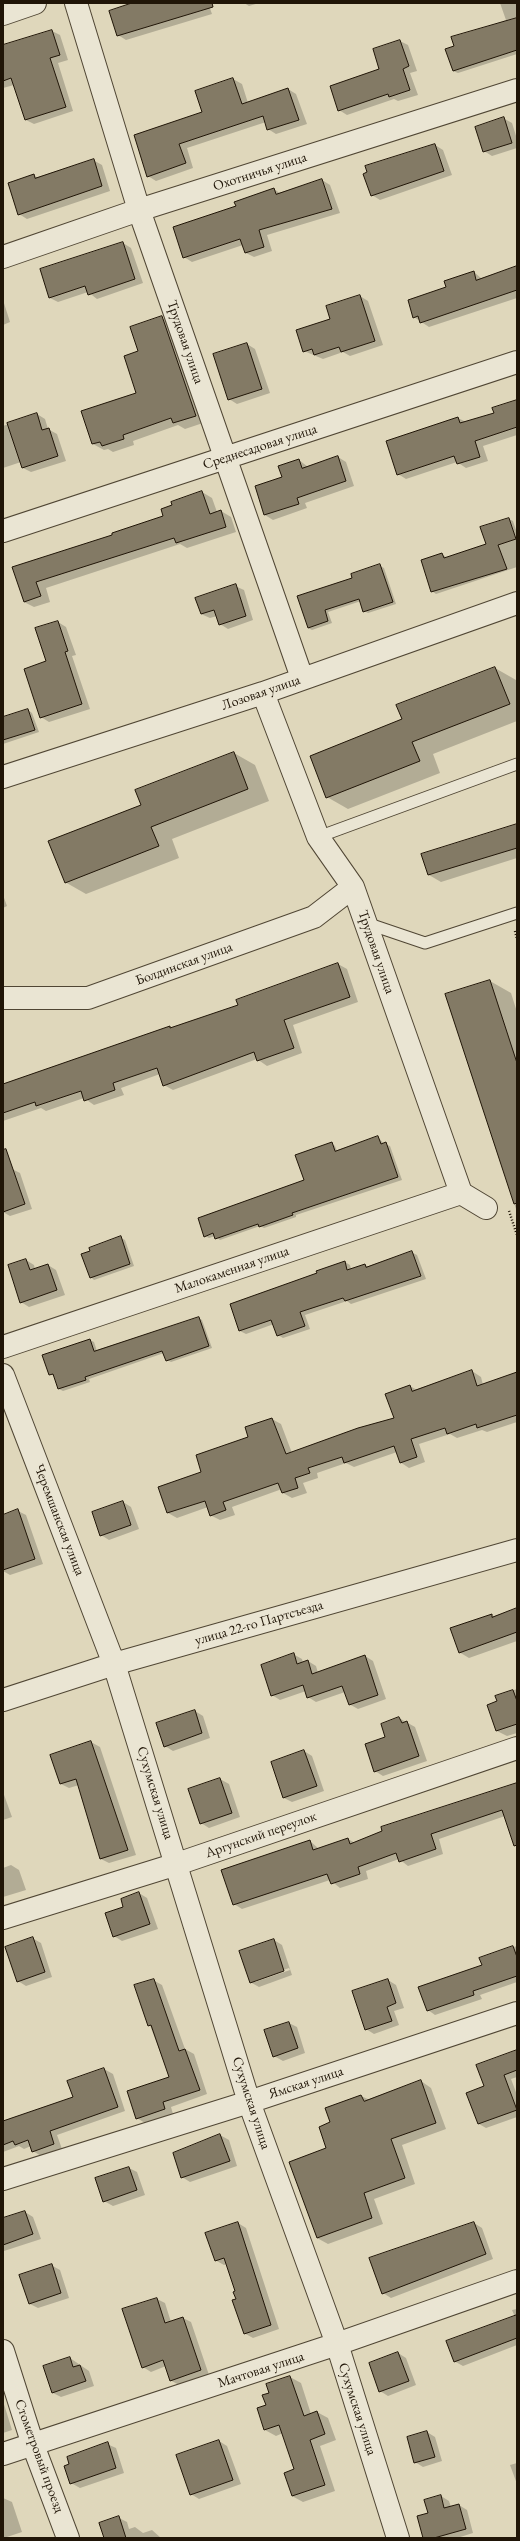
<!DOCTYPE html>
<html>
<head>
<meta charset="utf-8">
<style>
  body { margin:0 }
  #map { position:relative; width:520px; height:2541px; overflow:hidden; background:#dfd7bb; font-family:"EB Garamond",serif }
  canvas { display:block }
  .frame { position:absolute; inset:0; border:4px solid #201507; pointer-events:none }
</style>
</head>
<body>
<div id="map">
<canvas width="520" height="2541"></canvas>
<div class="frame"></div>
</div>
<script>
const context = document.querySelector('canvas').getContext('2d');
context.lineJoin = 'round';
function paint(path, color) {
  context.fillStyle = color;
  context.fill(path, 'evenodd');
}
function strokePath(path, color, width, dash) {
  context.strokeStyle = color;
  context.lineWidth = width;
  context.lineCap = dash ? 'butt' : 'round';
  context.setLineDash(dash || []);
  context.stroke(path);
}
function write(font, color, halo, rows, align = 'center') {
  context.font = font + ' "EB Garamond",serif';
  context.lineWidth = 3;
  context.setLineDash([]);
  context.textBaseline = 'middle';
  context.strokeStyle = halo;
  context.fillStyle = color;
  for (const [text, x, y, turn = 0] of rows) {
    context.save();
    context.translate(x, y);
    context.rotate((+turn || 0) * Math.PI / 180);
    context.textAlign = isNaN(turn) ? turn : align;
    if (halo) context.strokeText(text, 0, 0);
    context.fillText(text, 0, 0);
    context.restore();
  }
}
paint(new Path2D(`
  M135,3h73l4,11 -86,26 -8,-5z
  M244,3h15l-10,3z
  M500,3h17v51l-59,19 -5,-2 3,-25 -3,-8 53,-18z
  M52,31l8,4 8,25 -10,3 15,48 -39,13 -8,-4 -12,-35 -11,3v-41z
  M400,41l8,4 9,26 -7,2 8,22 -20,6 -4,-2 -47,16 -8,-5 42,-40z
  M233,79l9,5 6,19 40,-14 8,5 11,30 -31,10 -8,-5 -2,-7 -79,26 6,20 -37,13 -8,-5z
  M503,118l9,5 5,16v9l-25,8 -8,-5z
  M435,145l8,5 9,25 -72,25 -8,-5z
  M93,160l9,5 8,26 -83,28 -8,-5 15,-38 5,2z
  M322,180l8,5 10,28 -73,22 5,16 -18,6 -8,-4 -3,-8 -51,17 -8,-5 53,-51 37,-17 7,5z
  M123,243l8,5 12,35 -46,16 -9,-7 -30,10 -8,-4z
  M517,267v31l-88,29 -15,-10 33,-29 27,-16 8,7z
  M360,296l8,5 15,44 -33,11 -7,-4 -20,7 -19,-8 27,-32z
  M3,300l7,22 -7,3z
  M162,318l11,6 33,98 -21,7 -7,-4 -45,16 1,4 -21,7 -5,-3 -4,1 -11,-6 44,-51 2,-42z
  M247,344l8,5 15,44 -33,11 -8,-5z
  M517,400v35l-34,11 5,15 -22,7 -9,-6 -51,17 -8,-5 60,-56 8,4 29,-8 -2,-5z
  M37,414l8,5 3,10 9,5 9,27 -35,11 -8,-4 -2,-6 -18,6v-42z
  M338,457l8,5 8,24 -49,17 2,5 -34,12 -8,-5 -9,-28 27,-9 16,-18 9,7z
  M202,492l10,6 5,14 4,-1 10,6 5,15 -49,16 -7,-4 -134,44 4,14 -16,5 -10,-5 -11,-35 101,-31 50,-19z
  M509,519l4,2 4,12v34l-81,27 -4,-3 10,-37 5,4 40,-13z
  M380,566l4,2 12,36 -28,9 -4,-2 -3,-10 -33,11 4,11 -20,7 -4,-2 45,-49z
  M235,586l9,4 9,30 -25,9 -8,-5 -3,-8 -7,2 -9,-4z
  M58,622l8,5 10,28 -4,1 18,53 -41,13 -8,-5 6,-55z
  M495,668l21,12 1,41 -84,33 7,19 -92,36 -21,-12 76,-77z
  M28,710l4,3 7,19 -36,12v-26z
  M234,753l21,12 14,36 -97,38 7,19 -93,36 -21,-12 77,-77z
  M517,825v33l-76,24 -12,-7 -6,-20z
  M3,895l4,11 -4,2z
  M338,964l9,5 11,33 -65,23 9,28 -35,13 -10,-7 -84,31 -9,-5 -4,-11 -39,14 3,7 -30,10 -10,-7 -38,13 -5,-3 -38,13v-37l167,-57 3,1 66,-22z
  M490,981l21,12 6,19v200l-71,-217z
  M378,1137l6,7 6,2 12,34 -106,35v2l-32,11 -4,-2 -40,14 -5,-4 -6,2 -4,-2 100,-55 26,-38 4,3 2,5z
  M12,1169l8,4 12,36 -22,7 -7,-4v-40z
  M121,1238l4,2 9,26 -40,14 -3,-3z
  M411,1252l6,3 9,24 -75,25 -4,-3 -42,14 5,14 -27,9 -5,-3 -4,-11 -28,10 -6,-3 -9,-26 87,-31 27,-12 5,3 1,4 14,-4 4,2z
  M26,1260l8,5 1,4 13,-4 8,5 9,25 -36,12 -8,-5z
  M199,1318l3,2 10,28 -41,14 -4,-2 -3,-7 -75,26 1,3 -27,9 -4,-2 -4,-13 -6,-2 41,-34 4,2 3,9z
  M472,1371l9,6 2,8 34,-12v49l-30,10 -5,-2 -25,8 -7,-4 -31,10 6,18 -16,6 -9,-6 -3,-10 -43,15 -8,-4 -29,10 1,5 -15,5 4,10 -15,5 -9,-5 -1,-4 -50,18 3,8 -15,5 -10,-5 -2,-8 -31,11 -9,-5 -9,-26 44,-15 69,-53 9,5 11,29 103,-34 15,-33 7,4z
  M123,1502l8,5 8,22 -30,11 -8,-5z
  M18,1511l8,4 17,49 -33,11 -7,-4v-55z
  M517,1609v32l-48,17 -10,-6 32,-37 4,2z
  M293,1654l9,5 1,4 5,-2 8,5 2,7 47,-17 8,5 13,38 -28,10 -9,-5 -4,-12 -29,10 -8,-5 -2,-6 -26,9 -8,-5z
  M517,1689v44l-10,3 -10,-5 -9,-26 11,-3 -2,-6z
  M195,1711l8,5 7,22 -37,13 -8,-5z
  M399,1718l16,9 12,34 -44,15 -8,-5 11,-33z
  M91,1742l9,5 36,108 -27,8 -8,-4 -22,-74 -10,3 -8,-4z
  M304,1751l8,5 12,35 -32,11 -8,-4z
  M220,1779l9,5 11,33 -31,11 -8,-5 -11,-34z
  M517,1783v50l-12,-17 -66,23 4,15 -35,12 -9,-7 -33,12 2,8 -28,9 -10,-8 -88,29 -8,-5 76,-63 9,8 29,-10 7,4z
  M3,1792l9,25 -9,3z
  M11,1865l8,5 7,20 -23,7v-29z
  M139,1893l8,5 11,31 -36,12 -8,-5 11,-29z
  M32,1938l9,5 11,34 -26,9 -8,-5z
  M274,1940l8,5 10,30 -33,12 -9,-5zM289,1968l1,2 -35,12v-2z
  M517,1946v36l-37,13 2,4 -47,16 -7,-5 55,-45 -2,-7z
  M153,1980l9,5 23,64 9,5 13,40 -36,13 2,7 -28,9 -8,-5 33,-40 -35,-92z
  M388,1980l8,5 8,23 -10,3 5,14 -25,9 -8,-5z
  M289,2023l8,4 8,26 -22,8 -9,-5z
  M517,2050v27l-6,2 6,16v22l-31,11 -7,-4 7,-37z
  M104,2069l9,5 12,37 -68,24 5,14 -21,7 -8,-5 -2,-5 -7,3 -5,-3 -16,6v-31l71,-23 -5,-16z
  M421,2081l10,7 15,41 -44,16 13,39 -41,15 9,25 -55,20 -11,-6 15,-115 29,-27 9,4z
  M220,2135l9,5 8,26 -47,16 -8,-5z
  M129,2168l8,4 8,23 -32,11 -9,-5z
  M25,2212l8,5 8,22 -37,12 -1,-32z
  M238,2223l8,5 33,101 -26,9 -9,-5 -8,-41 -9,-28 -3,1 -9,-5z
  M474,2223l8,5 11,31 -102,39 -8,-5z
  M51,2265l9,5 9,28 -31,10 -8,-4 -9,-28z
  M157,2299l8,4 6,19 12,-4 8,4 18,53 -30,10 -9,-5 -4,-14 -15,6 -8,-5z
  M517,2309v36l-54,21 -9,-5 61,-44 -3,-7z
  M398,2353l8,5 10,27 -28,11 -8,-5z
  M70,2358l19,13 5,15 -33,11 -8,-4z
  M290,2377l11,6 10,31 6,-2 11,6 8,22 -16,6 15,45 -32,11 -11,-6 3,-26 -12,-37 -7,3 -11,-6 5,-36z
  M3,2401l9,29 -9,3z
  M427,2432l8,5 7,24 -19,6 -8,-5z
  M219,2441l8,5 14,38 -42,15 -8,-5z
  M107,2444l9,4 8,25 -44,15 -9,-5z
  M517,2463v21l-7,-19z
  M441,2496l8,5 2,6 8,-2 8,5 6,23 -16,5h-33l5,-25z
  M3,2498l9,4 10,30 -18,6z
  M119,2518l8,4 2,7 6,-2 8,6 9,-3 9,8h-56z`), '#0003');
const building = new Path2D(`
  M132,3h80l1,4 -96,29 -8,-25z
  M517,18v32l-64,21 -8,-22 9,-3 -3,-9z
  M52,30l8,25 -10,3 16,49 -41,13 -14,-42 -8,3v-36z
  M400,40l9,26 -6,3 7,21 -21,7 -1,-3 -50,17 -8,-25 49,-17 -6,-20z
  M233,78l9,26 46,-16 11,32 -32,10 -4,-14 -84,28 7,19 -39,14 -13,-42 68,-23 -7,-21z
  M504,117l8,26 -29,9 -8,-25z
  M435,144l9,27 -73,25 -8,-22 4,-2 -2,-6z
  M94,159l8,27 -84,29 -10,-32 26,-9 1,4z
  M322,179l10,30 -73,21 5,17 -19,6 -5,-14 -57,19 -10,-31 63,-21 -2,-4 40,-14 2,6z
  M123,242l12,37 -47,16 -3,-9 -36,12 -9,-29z
  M517,266v24l-97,33 -2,-7 -5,2 -5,-18 38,-13 -2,-6 30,-10 2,9z
  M360,295l15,46 -34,11 -2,-5 -25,8 -2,-6 -9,3 -7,-22 34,-11 -4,-13z
  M162,316l34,100 -23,7 -2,-5 -48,17 1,4 -22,7 -2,-4 -8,2 -11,-33 55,-18 -12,-37 14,-5 -8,-24z
  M247,343l15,46 -34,11 -15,-46z
  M517,400v27l-42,14 5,16 -23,7 -3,-8 -57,19 -11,-34 72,-24 2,6 34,-10 -2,-5z
  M37,413l5,17 7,-2 9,28 -36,12 -15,-45z
  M338,456l8,25 -49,17 2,6 -35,11 -9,-29 27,-9 -4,-11 21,-7 3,9z
  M202,491l8,23 11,-4 5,17 -50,16 -2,-5 -138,44 5,14 -17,6 -12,-35 100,-32v-2l51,-17 -2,-7 11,-4 -1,-3z
  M509,518l7,21 -18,6 9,24 -76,23 -10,-32 21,-7 2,5 42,-14 -6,-17z
  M380,564l13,38 -30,10 -4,-13 -34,11 3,11 -20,7 -11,-32 55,-18 -1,-4z
  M236,584l10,32 -27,9 -5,-15 -13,4 -6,-16z
  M58,621l10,30 -3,1 17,52 -42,14 -16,-49 22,-8 -11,-33z
  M495,667l15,37 -98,38 8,19 -94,37 -16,-42 92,-37 -6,-14z
  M28,709l7,21 -32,10v-23z
  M234,752l14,37 -97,38 8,19 -94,37 -17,-42 93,-36 -6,-15z
  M517,824v24l-89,27 -7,-21z
  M338,963l12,34 -66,23 10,28 -37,13 -3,-9 -91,34 -6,-18 -44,15 2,7 -31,11 -3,-10 -45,15 -1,-4 -32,11v-29l167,-58v2l68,-23 -2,-5z
  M490,980l27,83v140l-3,1 -69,-210z
  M378,1136l3,8 5,-2 12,35 -106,36 1,2 -34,12 -1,-3 -43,15 -2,-6 -9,4 -6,-19 106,-38 -9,-25 37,-13 3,9z
  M6,1149l19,55 -22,8v-62z
  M121,1236l9,28 -40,14 -9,-24 9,-3 -1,-3z
  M412,1251l9,25 -76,25 -2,-3 -43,14 5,14 -28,10 -6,-16 -32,11 -9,-27 87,-31 -1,-2 29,-10 2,9 18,-6 1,3z
  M26,1259l4,11 18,-6 9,26 -37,13 -12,-38z
  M199,1317l10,29 -43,15 -4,-10 -77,26 1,3 -28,9 -5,-15 -4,1 -7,-20 48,-16 4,12z
  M472,1370l5,16 40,-14v43l-40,13 -1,-4 -29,10 -2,-6 -34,11 6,18 -17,6 -6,-17 -50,17 -2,-6 -34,11 2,5 -15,5 3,10 -16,5 -4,-10 -55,19 3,8 -16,6 -5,-15 -38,12 -9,-26 43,-15 -5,-17 52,-18 -3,-10 27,-9 14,36 72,-26 36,-10 -9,-24 25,-9 2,6z
  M123,1501l8,24 -31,11 -8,-24z
  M18,1509l17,50 -32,11v-55z
  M517,1608v24l-58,21 -9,-25 42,-14v3z
  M294,1653l3,11 11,-4 4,14 53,-19 13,40 -29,10 -7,-19 -35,12 -4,-13 -32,11 -10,-31z
  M513,1690l4,11v23l-21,7 -9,-26 10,-4 -2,-5z
  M195,1710l7,23 -38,14 -8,-24z
  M399,1717l3,6 5,-2 12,35 -45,16 -9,-28 20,-7 -4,-13z
  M91,1741l37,109 -28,9 -24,-80 -16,5 -10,-29z
  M304,1750l13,36 -34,12 -12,-36z
  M220,1778l12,35 -32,11 -12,-35z
  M517,1783v62l-3,1 -12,-36 -71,24 5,15 -37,13 -3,-9 -38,14 2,7 -29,10 -4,-10 -94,31 -12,-35 89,-30 3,10 35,-12 2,6 32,-13 -1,-4z
  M139,1892l11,32 -37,13 -8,-24 18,-6 -2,-8z
  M33,1937l12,35 -28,10 -12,-35z
  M274,1939l10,32 -34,12 -11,-32z
  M513,1946l4,11v19l-44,15 1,4 -47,16 -9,-24 64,-22 -3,-7z
  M154,1979l25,72 6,-2 15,41 -37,12 2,7 -29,10 -9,-28 42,-14 -18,-52 -3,1 -14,-41z
  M388,1979l8,24 -9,4 5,14 -27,9 -13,-39z
  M289,2022l9,26 -25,9 -9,-27z
  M517,2050v20l-13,5 13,35 -39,14 -12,-31 18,-7 -8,-21z
  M104,2068l14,39 -68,24 4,13 -22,8 -4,-12 -13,5 -2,-4 -10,4v-24l70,-24 -6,-16z
  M421,2080l15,43 -45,16 14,39 -41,15 8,25 -55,20 -28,-76 37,-14 -7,-21 11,-5 -5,-14 36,-13 3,6z
  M220,2134l10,27 -49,17 -8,-25z
  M129,2167l8,23 -34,12 -8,-24z
  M25,2211l8,23 -30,11v-27z
  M238,2222l33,103 -27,9 -12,-34 4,-1 -3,-7 2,-1 -11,-33 -9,3 -10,-28z
  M474,2222l12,32 -104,40 -13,-36z
  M52,2264l9,29 -32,11 -10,-29z
  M157,2298l8,25 18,-6 18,53 -31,11 -7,-21 -21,8 -20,-59z
  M517,2315v23l-63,24 -8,-21z
  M398,2352l11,29 -30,11 -10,-29z
  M70,2357l3,10 7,-2 6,16 -34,12 -9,-27z
  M290,2376l14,40 13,-5 8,23 -15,6 15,45 -33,11 -8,-23 10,-4 -15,-44 -15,5 -7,-22 9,-3 -4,-10 7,-2 -3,-9z
  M427,2431l8,26 -21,6 -7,-26z
  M219,2440l14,40 -43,15 -14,-40z
  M108,2442l8,26 -46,16 -6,-18 5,-2 -2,-7z
  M441,2495l3,13 15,-4 7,25 -32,9h-11l-6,-22 11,-3 -4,-13z
  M119,2516l7,22h-22l-5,-15z`);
paint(building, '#837a65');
strokePath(building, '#201507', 1);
const lane = new Path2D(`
  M318,837l199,-73
  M366,923l59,20 92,-30`);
const street = new Path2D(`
  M76,3l63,207 163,468
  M3,14l32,-11
  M3,257l136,-47 378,-120
  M3,531l514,-169
  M263,693l55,144 35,50 108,306 25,15
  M3,777l260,-84 254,-90
  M3,998h85l226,-81 39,-30
  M3,1347l458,-154
  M3,1375l111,289 135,438 88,242 61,194
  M3,1700l111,-36 403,-114
  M3,1918l174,-54 340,-116
  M3,2179l246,-77 268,-89
  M3,2351l30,94 35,93
  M3,2454l334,-110 180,-63`);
strokePath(lane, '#504634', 13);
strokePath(street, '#504634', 24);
strokePath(new Path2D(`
  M515,931l2,8
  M509,1211l8,24`), '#201507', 2.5, [1, 2]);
strokePath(lane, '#eae5d3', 11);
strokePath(street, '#eae5d3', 22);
write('14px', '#201507', '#eae5d3', [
  ["Охотничья улица",260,172,-18],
  ["Трудовая улица",185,342,71],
  ["Среднесадовая улица",260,447,-18],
  ["Лозовая улица",261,693,-19],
  ["Трудовая улица",376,952,71],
  ["Болдинская улица",184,964,-20],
  ["Малокаменная улица",232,1270,-19],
  ["Черемшанская улица",59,1520,69],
  ["улица 22-го Партсъезда",259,1623,-16],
  ["Сухумская улица",155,1793,73],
  ["Аргунский переулок",261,1835,-19],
  ["Ямская улица",306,2083,-18],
  ["Сухумская улица",251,2103,72],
  ["Мачтовая улица",261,2370,-18],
  ["Сухумская улица",357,2409,72],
  ["Стометровый проезд",39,2456,70]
]);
</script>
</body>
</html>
